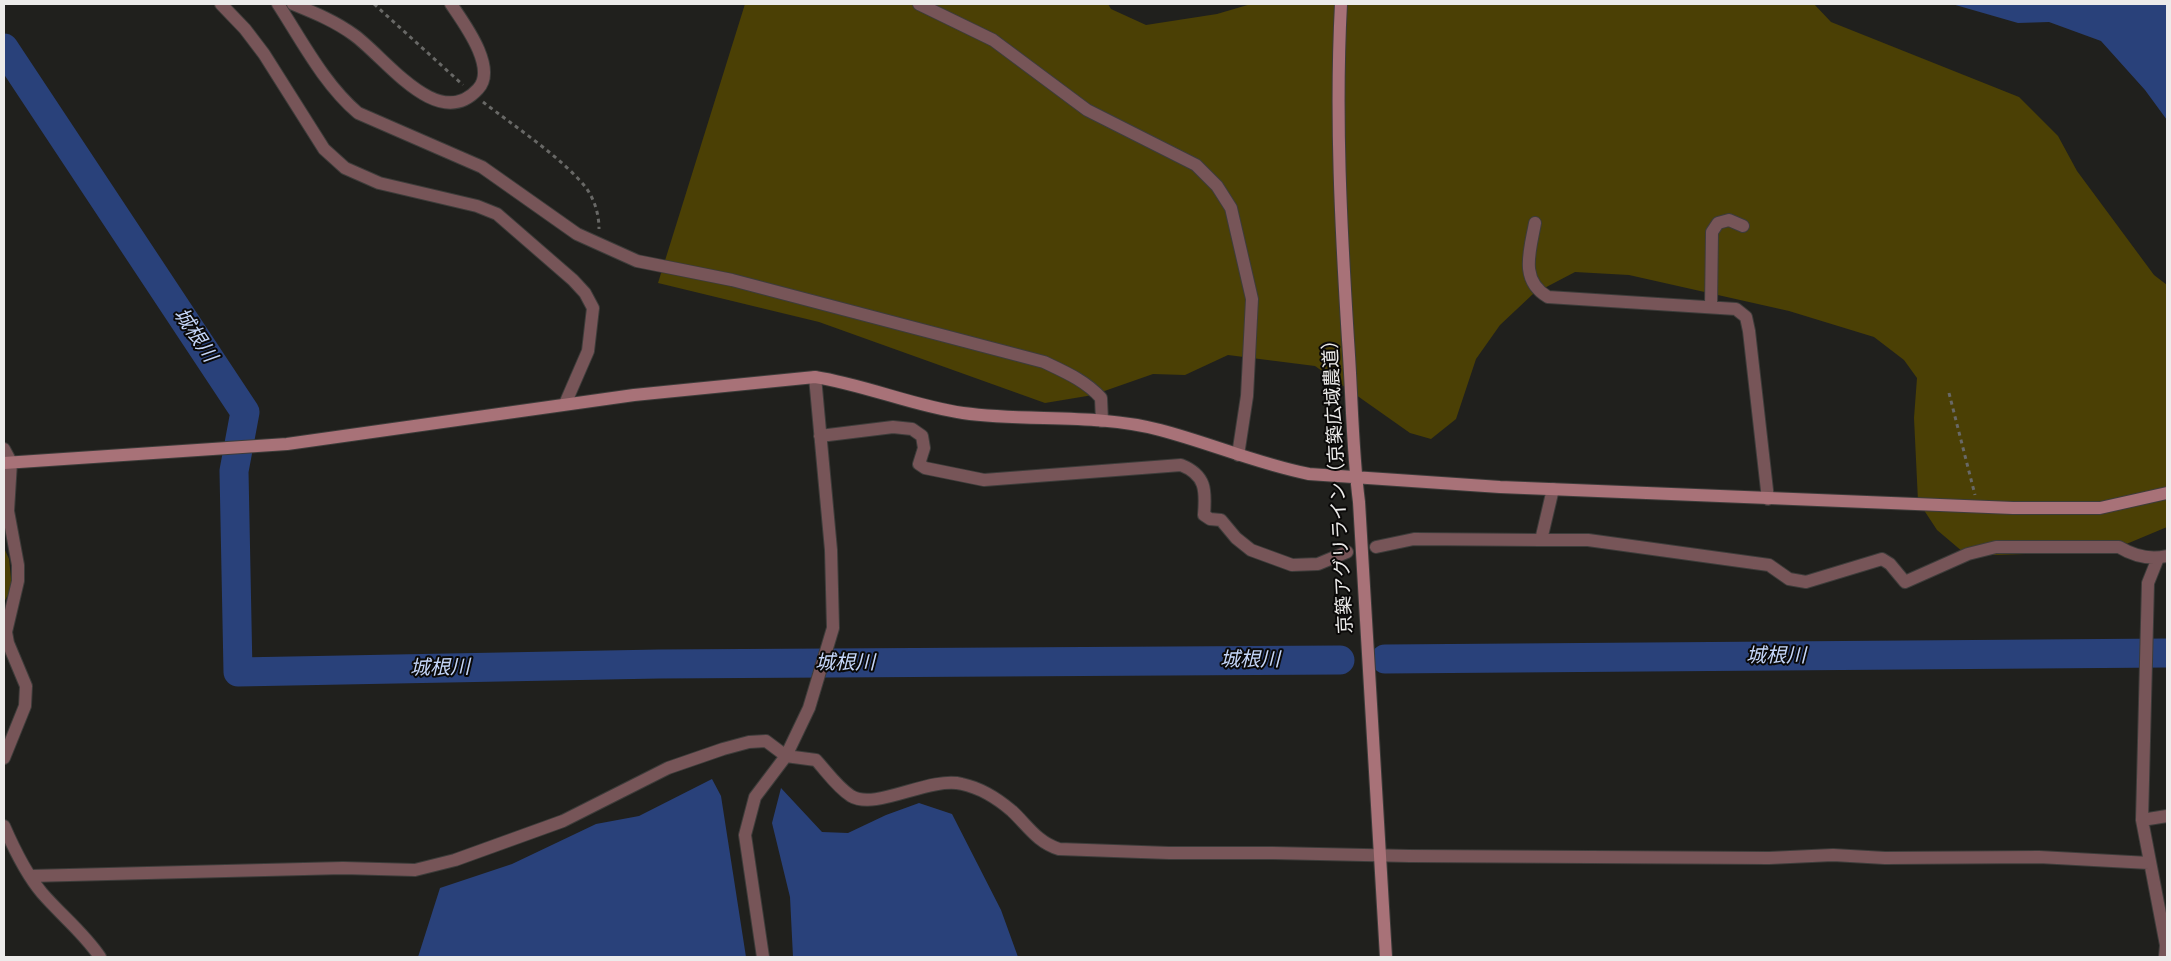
<!DOCTYPE html>
<html>
<head>
<meta charset="utf-8">
<style>
  body { margin:0 }
  #map { position:relative; width:2171px; height:961px; overflow:hidden; background:#20201d; font-family:"Alegreya Sans",sans-serif }
  canvas { display:block }
  .frame { position:absolute; inset:0; border:5px solid #ecebea; pointer-events:none }
</style>
</head>
<body>
<div id="map">
<canvas width="2171" height="961"></canvas>
<div class="frame"></div>
</div>
<script>
const context = document.querySelector('canvas').getContext('2d');
context.lineJoin = 'round';
function paint(path, color) {
  context.fillStyle = color;
  context.fill(path, 'evenodd');
}
function strokePath(path, color, width, dash) {
  context.strokeStyle = color;
  context.lineWidth = width;
  context.lineCap = dash ? 'butt' : 'round';
  context.setLineDash(dash || []);
  context.stroke(path);
}
function write(font, color, halo, rows, align = 'center') {
  context.font = font + ' "Alegreya Sans","Noto Sans JP",sans-serif';
  context.lineWidth = 4;
  context.setLineDash([]);
  context.textBaseline = 'middle';
  context.strokeStyle = halo;
  context.fillStyle = color;
  for (const [text, x, y, turn = 0] of rows) {
    context.save();
    context.translate(x, y);
    context.rotate((+turn || 0) * Math.PI / 180);
    context.textAlign = isNaN(turn) ? turn : align;
    if (halo) context.strokeText(text, 0, 0);
    context.fillText(text, 0, 0);
    context.restore();
  }
}
paint(new Path2D(`
  M745,4h363l3,5 35,16 71,-11 34,-10h563l17,18 188,75 39,39 19,35 77,104 13,10v242l-43,18 -69,8 -59,2 -33,-3 -26,-22 -19,-29 -4,-83 3,-40 -13,-18 -30,-23 -85,-26 -160,-36 -54,-3 -42,22 -33,31 -24,34 -20,60 -25,20 -21,-6 -95,-67 -87,-11 -43,20 -32,-1 -60,21 -48,8 -226,-81 -161,-39z
  M4,548l5,11 3,29 -8,14z`), '#4b4005');
paint(new Path2D(`
  M1952,4h215v116l-22,-30 -44,-49 -52,-19 -31,1z
  M712,779l9,17 25,161h-328l22,-69 72,-24 84,-40 43,-8z
  M781,788l41,44 26,1 38,-18 33,-12 33,11 49,96 17,47h-225l-3,-60 -18,-74z`), '#29417a');
strokePath(new Path2D(`
  M4,48l241,364 -11,59 4,201 421,-8 681,-4
  M1385,659l782,-6`), '#29417a', 29);
const street = new Path2D(`
  M221,4l24,25 19,25 60,95 21,19 34,15 98,23 20,8 76,66 12,13 8,15 -5,43 -23,53
  M278,4c24,37 46,80 80,109l124,54 95,67 60,27 95,19 312,82c21,10 42,19 57,36l1,23
  M293,4c22,9 42,17 61,31 32,23 84,98 124,54 20,-21 -15,-67 -27,-85
  M919,4l74,36 94,70 109,55 21,21 14,22 21,91 -5,97 -9,59
  M1535,223c-5,28 -16,57 13,74l188,12 10,8 3,14 19,168
  M1711,307l1,-75 6,-9 11,-3 14,6
  M820,436l73,-9 19,2 10,7 2,12 -5,16 6,4 59,12 197,-15c25,10 25,25 23,50l6,4 11,1 15,18 15,12 41,15 26,-1 29,-12
  M4,449l7,13 -3,49 10,54v16l-12,51 2,11 18,43 -1,20 -21,52
  M1541,540h47l181,25 20,14 17,3 76,-23 8,5 15,18 63,-28 28,-7h123c15,9 31,13 48,9
  M1376,547l38,-8 127,1 12,-51
  M2158,558l-10,25 -6,237 24,125 -1,12
  M2142,820l25,-4
  M4,826c10,23 22,48 38,67 19,22 42,40 58,64
  M30,876l313,-8 72,2 40,-10 108,-39 105,-53 55,-19 26,-7 17,-1 20,15 30,4c11,12 21,27 35,36 25,15 78,-20 111,-12 19,4 36,15 50,27 16,15 25,31 47,38l110,4h104l137,3 359,2 64,-3 52,3 154,-1 110,6
  M763,957l-18,-122 10,-38 31,-41 23,-48 24,-80 -2,-78 -16,-173`);
const secondary = new Path2D(`
  M1341,4c-6,112 0,224 7,336 4,54 4,108 11,162l27,455
  M4,463l283,-19 347,-49 181,-18c51,8 98,29 148,36 65,9 133,0 197,17 50,13 98,34 149,44l191,13 513,21h87l67,-15`);
strokePath(street, '#3d3c3a', 14);
strokePath(secondary, '#3d3c3a', 14);
strokePath(new Path2D(`
  M374,4l89,81
  M483,102c31,24 81,57 104,87 8,12 12,26 12,40
  M1949,393l26,102`), '#686866', 3, [4, 4]);
strokePath(street, '#775558', 12);
strokePath(secondary, '#a87278', 12);
write('19px', '#ecebea', '#0a0908', [
  ["京築アグリライン（京築広域農道）",1338,482,-93]
]);
write('italic 20px', '#c5d6f9', '#0a0908', [
  ["城根川",195,335,56],
  ["城根川",1776,656],
  ["城根川",1250,660],
  ["城根川",845,663],
  ["城根川",440,668,-1]
]);
</script>
</body>
</html>
